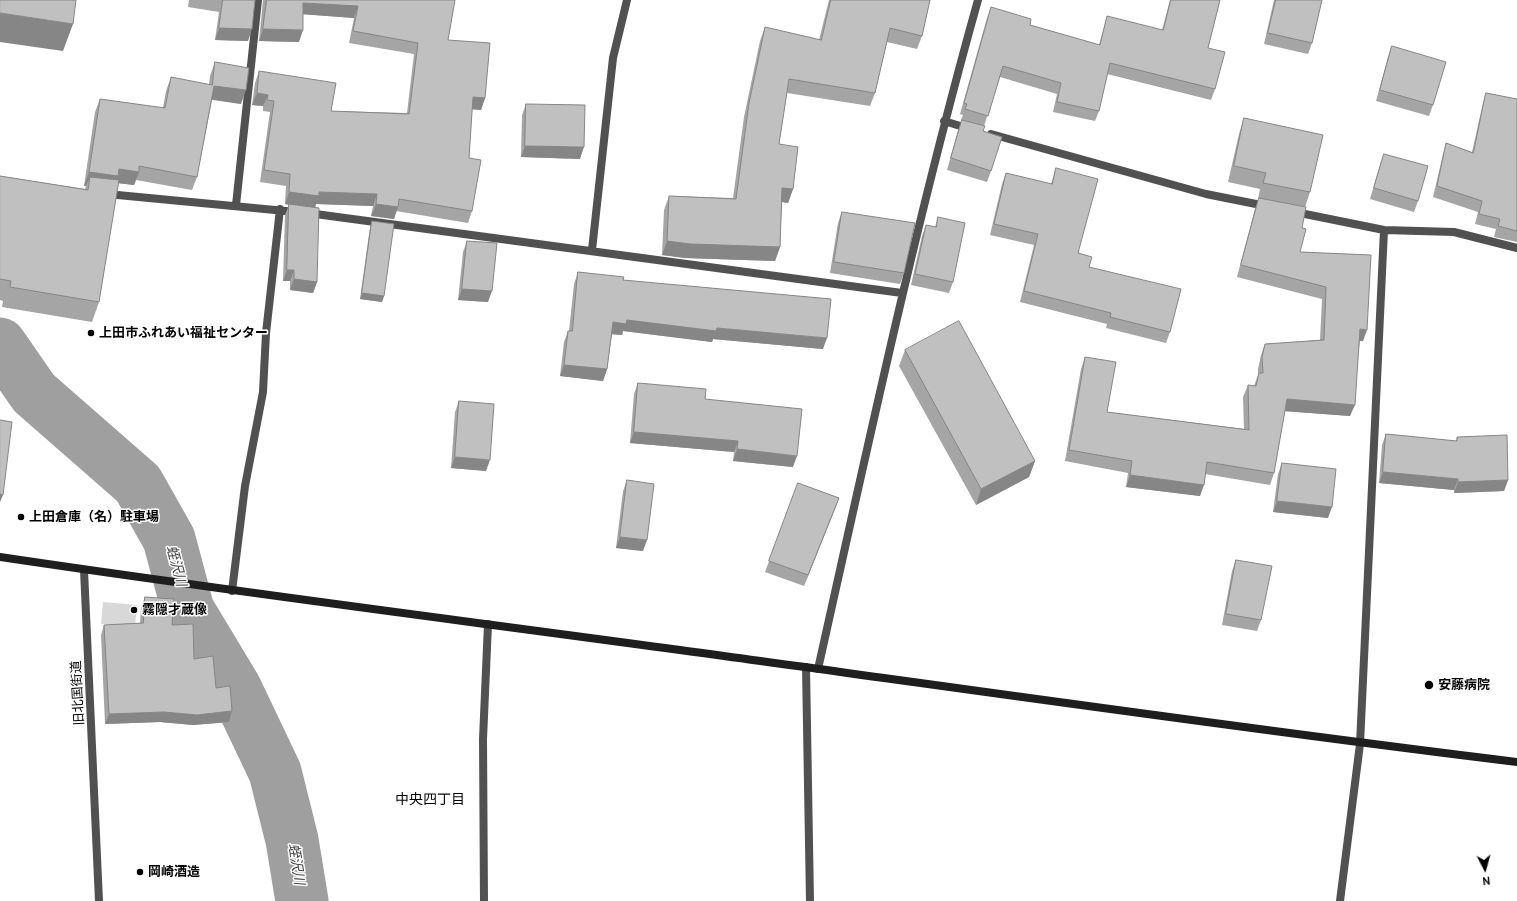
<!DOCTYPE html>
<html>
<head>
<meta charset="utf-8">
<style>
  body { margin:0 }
  #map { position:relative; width:1517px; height:901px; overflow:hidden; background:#fff; font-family:Cabin,sans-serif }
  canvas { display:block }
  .north { position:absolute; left:1465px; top:849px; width:40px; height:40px; -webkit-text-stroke:3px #fff; paint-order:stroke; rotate:174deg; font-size:11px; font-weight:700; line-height:16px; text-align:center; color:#000 }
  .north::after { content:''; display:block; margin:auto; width:14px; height:18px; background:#000; clip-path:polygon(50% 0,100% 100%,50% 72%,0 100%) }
</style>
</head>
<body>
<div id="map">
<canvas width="1517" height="901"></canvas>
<div class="north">N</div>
</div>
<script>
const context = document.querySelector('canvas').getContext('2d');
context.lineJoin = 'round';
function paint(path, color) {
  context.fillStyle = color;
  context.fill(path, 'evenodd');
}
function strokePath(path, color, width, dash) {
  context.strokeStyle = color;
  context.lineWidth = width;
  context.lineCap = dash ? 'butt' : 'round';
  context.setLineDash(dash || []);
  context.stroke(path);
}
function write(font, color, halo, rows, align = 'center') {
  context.font = font + ' Cabin,"Noto Sans JP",sans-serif';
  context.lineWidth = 3;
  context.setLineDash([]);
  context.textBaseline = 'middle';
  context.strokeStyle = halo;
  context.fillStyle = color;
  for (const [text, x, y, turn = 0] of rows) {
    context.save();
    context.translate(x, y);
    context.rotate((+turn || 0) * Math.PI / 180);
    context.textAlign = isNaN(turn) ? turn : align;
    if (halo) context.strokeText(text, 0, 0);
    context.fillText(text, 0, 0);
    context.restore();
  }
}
paint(new Path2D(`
  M103,602l34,3 -2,21 -34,-2z`), '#d8d8d8');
strokePath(new Path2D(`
  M0,344l34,49 104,91 31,55 19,71 47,78 40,84 17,68 10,61`), '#9f9f9f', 53);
strokePath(new Path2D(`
  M944,121l26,8
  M991,134l215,60 60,12
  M107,194l189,18
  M236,205l22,-205
  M1295,212l89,18 70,2 63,16
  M308,213l594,80
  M592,250l21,-192 14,-58
  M84,570l15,331
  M232,591l13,-105 18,-94 3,-59 14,-124
  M806,667l4,234
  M818,669c50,-224 98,-448 160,-669
  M484,901l-1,-162 5,-115
  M1340,901l20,-157 24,-514`), '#515151', 8);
strokePath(new Path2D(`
  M0,557c241,36 483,66 724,99 264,36 528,74 793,106`), '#1e1e1e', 8);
paint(new Path2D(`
  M189,0h66l-7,41 -33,-1 4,-28 -31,-5z
  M263,0h192l-7,40 37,58 -4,12 -9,-1 -3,49 3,53 -4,12 -72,-12 -2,8 -23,-3 2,-10 -57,-2 -1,4 2,74 -4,11 -23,-3v-9h-7l2,-66 4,-10 -4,-1 1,-18 -26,-4 10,-70 -7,-1v-5l-11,-1 3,-22 4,-12 72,40 76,2 7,-59 -65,-11 5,-25 -51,-4 -4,28 -40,-1z
  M829,0h101l-8,36 -5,13 -30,-7 -12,51 -5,13 -83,-13 -8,51 14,45 -5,14 -6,-1 -2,45 -5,14 -90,-3 -23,-3 2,-45 5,-14 64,2 11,-81 16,-76 5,-14 54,13z
  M1170,0h50l-12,48 7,41 -4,11 -104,-26 -8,37 -4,10 -42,-9 4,-18 -57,-17 -16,49 -1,5 8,40 -4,11 -40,-12 11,-39 4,-11h-1l2,-5 -3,-1 27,-96 4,-11 39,18 69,20 5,-18 3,-11 55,14z
  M1274,0h48l-10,43 -4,11 -44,-10z
  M1392,46l41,59 -4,11 -53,-15 12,-44z
  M215,62l26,42 -29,-4 -15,77 -5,13 -56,-10 -2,5 -16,-2 -19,119 -7,20 -90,-15 1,-6 -3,-1v-124l85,13 1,-3h-2l11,-74 5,-13 63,9 3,-17 5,-14 38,8 1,-9z
  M1486,93l31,6v143l-23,-5 2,-8 -21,-5 3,-12 -45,-15 10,-43 3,-11 26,9 11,-49z
  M526,104l54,55 -59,-2 1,-42z
  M1244,118l66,74 -5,15 -3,21 -2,24 71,3 -8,86h-3l-10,75 -65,-5 -11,62 -4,12 -65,-11 -5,22 -74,-9 2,-14 -63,-12 16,-92 4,-12 22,55 137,17 -1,-32 5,-12 6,1 4,-11v-6l3,-14 4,-11 55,-4 2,-41 -85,-22 18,-68 4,-10h-1l2,-10 -32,-7 11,-48z
  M1384,154l34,47 -4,11 -44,-13 10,-34z
  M1056,168l22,85 11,14 81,65 -4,11 -60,-15 1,-4 -87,-22 14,-57 -44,-10 12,-51 4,-11 45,11z
  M842,212l62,61 -4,11 -70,-11 8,-50z
  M938,217l15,65 -4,11 -38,-8 11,-49 4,-11 9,2z
  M372,221l12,75 -2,6 -22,-3 10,-72z
  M467,241l21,61 -30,-2 5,-48z
  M578,272l45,8 200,69 -110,-10 -1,3 -89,-11 -1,4 -10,-1 -5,35 -4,12 -43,-5 4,-34 4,-11h1l5,-47z
  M905,350l130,111 -6,16 -53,28 -77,-139z
  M638,383l67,16 88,68 -60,-6 1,-9 -104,-9 4,-49z
  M459,401l27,70 -35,-3 4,-56z
  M1386,434l70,7 1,-4 51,43 -4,11 -50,2v-3l-75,-7 3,-38z
  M1282,463l46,55 -55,-6 5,-38z
  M627,480l16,71 -27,-3 7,-57z
  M798,483l41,15 -35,88 -39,-14z
  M1236,560l25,60 -4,11 -35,-6 10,-54z
  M145,597l27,28 22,34 22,29 16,23 -3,11 -36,3 -33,-3 -55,2 -4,-89 3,-10 36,-2 1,-16z`), '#a5a5a5');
paint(new Path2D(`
  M303,3l55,3 -4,12 -55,-4z
  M0,13l73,11 -10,27 -63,-9z
  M219,28l33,1 -4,12 -33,-1z
  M263,29l40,1 -4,12 -40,-1z
  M214,86l32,4 -5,14 -31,-5z
  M257,93l11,2 -5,11 -11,-1z
  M473,97l12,1 -4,12 -13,-1z
  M525,146l59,1 -4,12 -59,-2z
  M119,169l20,3 -5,13 -18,-2 -26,-6 -4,9h-2l5,-14z
  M782,188l11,1 -5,14 -11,-2z
  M289,192h30l58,2 -4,12 -57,-2 -1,4 -30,-4z
  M376,204l22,3 -4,12 -23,-3z
  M667,241l113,6 -5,14 -90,-3 -23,-3z
  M287,270h7l-4,11h-7z
  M294,279l23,3 -4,11 -23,-3z
  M462,289l30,2 -4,11 -30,-2z
  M362,293l22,3 -2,6 -22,-3z
  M627,320l90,8 110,10 -4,11 -110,-10 -1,3 -89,-11 -1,4 -13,-1 4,-12z
  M1360,329l7,1 -4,11h-7z
  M564,365l43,4 -4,12 -43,-5z
  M1287,399l68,6 -5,11 -68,-5z
  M634,432l104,9 -4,11 -104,-9z
  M737,449l60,7 -4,11 -60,-6z
  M455,457l35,3 -4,11 -35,-3z
  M1035,461l-6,16 -53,28 5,-16z
  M1383,472l75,7 -4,11 -75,-7z
  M1130,475l74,10 -4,11 -74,-9z
  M1508,480l-4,11 -50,2 4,-11z
  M0,494l3,1 -3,7z
  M839,498l-4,11 -31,77 4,-11z
  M1277,501l55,6 -4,11 -55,-6z
  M620,537l27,3 -4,11 -27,-3z
  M232,711l-3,11 -36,3 -33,-3 -55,2 4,-10 55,-2z`), '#868686');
const building = new Path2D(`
  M0,0h76l-3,24 -73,-11z
  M223,0h32l-3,29 -33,-1z
  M267,0h188l-7,40 42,3 -5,55 -12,-1 -4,61 12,2 -9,51 -73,-12 -1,8 -22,-3 1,-10 -58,-2v4l-30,-4 1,-18 -26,-4 10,-69 -7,-1 1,-5 -11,-2 2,-22 77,12 -5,28 78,3 9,-71 -65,-12 5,-25 -55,-3v27l-40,-1z
  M831,0h99l-8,36 -32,-8 -15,65 -86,-14 -10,65 19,3 -5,42 -11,-1 -2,59 -90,-3 -23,-3 2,-45 67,3 13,-96 16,-76 56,13z
  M1171,0h49l-12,48 17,4 -10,37 -105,-26 -11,48 -42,-9 4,-19 -58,-17 -15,50 -23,-7 2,-5 -3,-1 27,-96 40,12 -1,6 70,20 7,-29 56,14z
  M1276,0h46l-10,43 -44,-10z
  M1392,46l54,16 -13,43 -53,-15z
  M215,62l34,6 -3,22 -32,-4 -17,91 -58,-11v6l-20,-3 -1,7 -29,-4 11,-73 65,9 6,-31 41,8z
  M1486,93l31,6v132l-19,-5 2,-7 -21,-5 3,-13 -45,-15 9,-43 27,10z
  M526,104l59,1 -1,42 -59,-1z
  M1244,118l79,17 -13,57 -47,-9 3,-10 -32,-7z
  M962,120l23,6 -2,5 19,6 -11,34 -40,-13z
  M1384,154l44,12 -10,35 -44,-13z
  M1056,168l42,11 -20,74 14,4 -3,10 92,22 -11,43 -60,-15 1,-4 -87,-22 14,-57 -44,-10 12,-51 46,11z
  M0,176l88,14 2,-13 29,3 -20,122 -89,-15 1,-6 -11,-2z
  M1259,198l47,9 -4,21 4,1 -6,23 71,3 -4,75 -7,-1 -5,76 -68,-6 -13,74 -67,-11 -3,23 -74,-10 2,-14 -63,-11 16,-93 31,5 -9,50 142,18 -1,-45 8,1 3,-13h4l-1,-16 3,-13 59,-4 2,-53 -85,-22z
  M289,204l30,4 -2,74 -23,-3v-9h-7z
  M842,212l73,11 -11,50 -70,-11z
  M938,217l27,6 -12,59 -38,-8 11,-49 10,2z
  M372,221l22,3 -10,72 -22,-3z
  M467,241l30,2 -5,48 -30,-2z
  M578,272l46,5 -1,3 208,19 -4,39 -110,-10 -1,3 -89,-11 -1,4 -13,-2 -6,47 -43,-4 4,-34h4z
  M959,321l76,140 -54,28 -76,-139z
  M638,383l68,6 -1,10 97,10 -5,47 -60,-7 1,-8 -104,-9z
  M459,401l35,3 -4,56 -35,-3z
  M0,420l12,2 -9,73 -3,-1z
  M1386,434l71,7v-4l50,-2 1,45 -50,2v-3l-75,-7z
  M1282,463l54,6 -4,38 -55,-6z
  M627,480l27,4 -7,56 -27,-3z
  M798,483l41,15 -31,77 -39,-14z
  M1236,560l36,6 -11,54 -35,-6z
  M145,597l29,2 -2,26 21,-1 1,35 19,-3 3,32 14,-2 2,25 -35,4 -33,-3 -55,2 -5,-89 39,-2z`);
paint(building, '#c0c0c0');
strokePath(building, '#868686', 1);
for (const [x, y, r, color] of [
  [91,333,4,"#000"],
  [21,517,4,"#000"],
  [134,610,4,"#000"],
  [1429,685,5,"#000"],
  [140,872,4,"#000"]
]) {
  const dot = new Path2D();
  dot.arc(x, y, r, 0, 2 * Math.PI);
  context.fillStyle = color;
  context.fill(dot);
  strokePath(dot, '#fff', 1.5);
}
write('bold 13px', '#000', '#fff', [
  ["上田市ふれあい福祉センター",99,333],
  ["上田倉庫（名）駐車場",29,517],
  ["霧隠才蔵像",142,610],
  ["安藤病院",1438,685],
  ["岡崎酒造",148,872]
], 'left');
write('13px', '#000', '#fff', [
  ["旧北国街道",78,693,-93]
]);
write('italic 14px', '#404040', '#fff', [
  ["蛭沢川",176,566,75],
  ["蛭沢川",296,864,81]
]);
write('14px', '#000', '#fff', [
  ["中央四丁目",430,800]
]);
</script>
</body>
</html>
